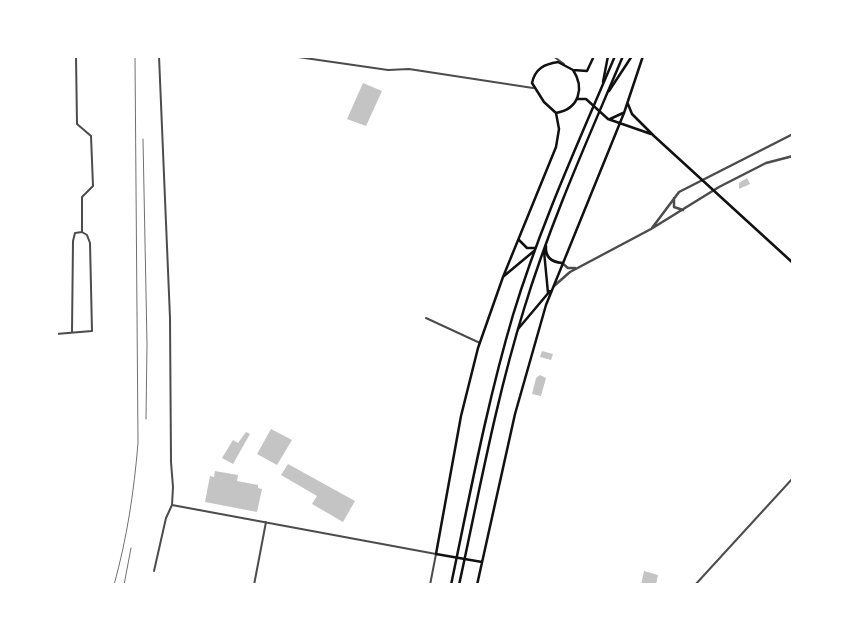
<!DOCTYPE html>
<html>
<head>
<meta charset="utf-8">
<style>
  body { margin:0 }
  #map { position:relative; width:849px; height:641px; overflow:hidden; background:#fff; font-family:"Source Sans 3",sans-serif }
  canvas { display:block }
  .frame { position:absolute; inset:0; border:58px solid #fff; pointer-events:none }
</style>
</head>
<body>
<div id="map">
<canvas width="849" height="641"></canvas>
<div class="frame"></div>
</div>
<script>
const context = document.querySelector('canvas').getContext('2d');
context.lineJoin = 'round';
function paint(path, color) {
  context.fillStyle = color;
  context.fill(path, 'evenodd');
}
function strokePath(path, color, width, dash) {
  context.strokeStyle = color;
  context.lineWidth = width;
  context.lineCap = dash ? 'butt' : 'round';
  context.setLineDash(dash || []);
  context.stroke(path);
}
paint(new Path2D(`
  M363,83l19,8 -16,35 -19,-7z
  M747,178l3,6 -11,5v-6z
  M542,351l11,3 -2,6 -11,-3z
  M540,375l6,3 -5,18 -9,-2 4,-16z
  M271,429l21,11 -15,25 -20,-11z
  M246,432l4,2 -17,30 -11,-6 11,-18 5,3z
  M288,464l67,37 -12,21 -31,-18 5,-8 -36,-21z
  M215,471l23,4 -1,6 21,4v3l4,1 -5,23 -52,-10 5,-26 4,1z
  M644,571l14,4 -2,10h-15z`), '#c4c4c4');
strokePath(new Path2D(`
  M76,56l1,68 14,12 2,50 -11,11v35
  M291,56l97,14 21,-1 124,19
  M553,56l11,8
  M426,318l54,25
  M56,334l36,-3 -2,-88 -3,-8 -5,-3 -7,1 -2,8 -1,91
  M172,505l264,49 -6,31
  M154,571l12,-53 6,-13 1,-18 -2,-25 -1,-144 -11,-262
  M254,585l12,-63
  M695,585l98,-107`), '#4c4c4c', 2);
strokePath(new Path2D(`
  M674,198v9l9,3
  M652,228l27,-36 114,-58
  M562,263l6,5h7
  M554,286l16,-14 81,-43 68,-42 47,-24 27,-7`), '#4c4c4c', 2.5);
strokePath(new Path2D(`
  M558,62l15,8c12,18 6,39 -17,43l-12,-11 -12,-19c3,-14 12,-19 26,-21z
  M573,70l14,1 7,-15
  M603,82l5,-26
  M609,91l23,-35
  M578,99h8l22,20 43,15
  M628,104l4,10 22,22 139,127
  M610,119l13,-6
  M519,240l8,8h8
  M546,246c-1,11 5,16 16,17
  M544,251l4,42
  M504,276l30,-25
  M518,329l32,-38
  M482,562l-46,-8 25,-138 17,-68 25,-71 53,-130 3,-18 -3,-16
  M477,585l38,-171 31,-109 78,-192 19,-57`), '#111', 2.5);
strokePath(new Path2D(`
  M451,585c19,-91 36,-182 62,-270 27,-89 66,-174 102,-259
  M459,585c20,-92 37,-186 65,-276 26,-86 64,-170 99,-253`), '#111', 2.5);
strokePath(new Path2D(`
  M143,139l4,205 -1,75
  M114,585c13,-47 20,-93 24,-142l-3,-387
  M124,585l7,-37`), '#707070', 1);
</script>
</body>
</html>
